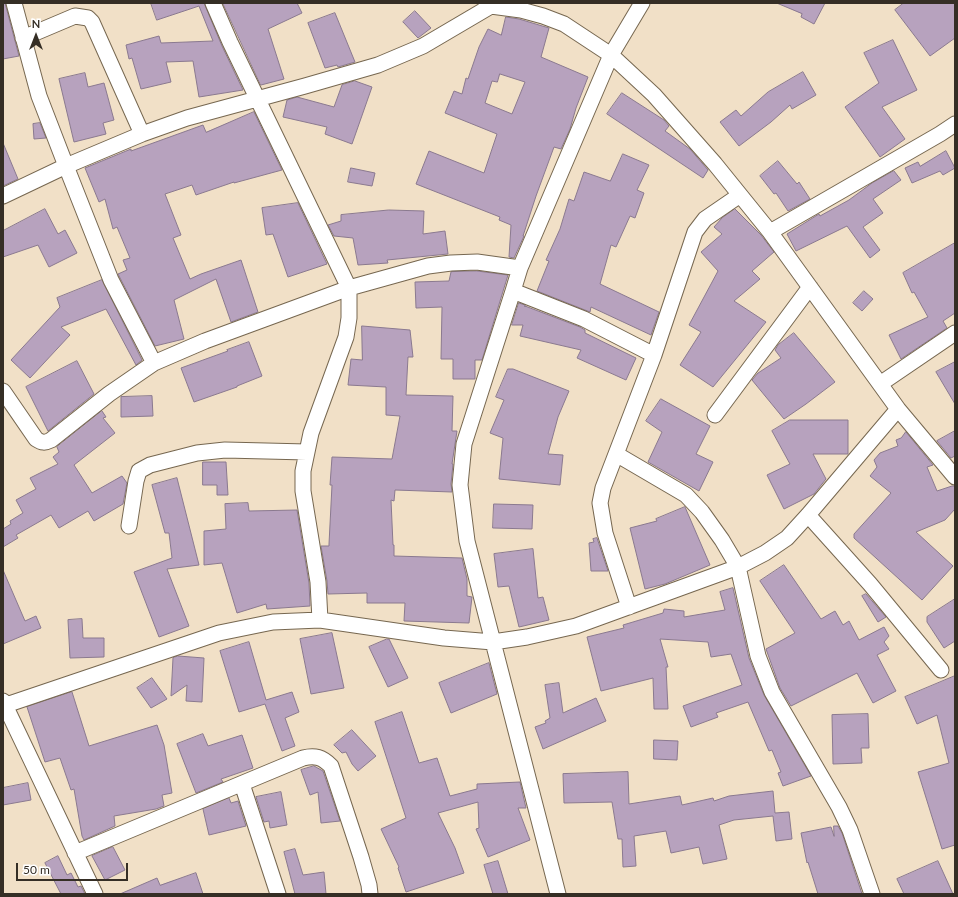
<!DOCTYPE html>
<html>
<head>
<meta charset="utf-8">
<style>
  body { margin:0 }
  #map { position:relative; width:958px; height:897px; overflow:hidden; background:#f1e0c7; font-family:Lato,sans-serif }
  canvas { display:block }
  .frame { position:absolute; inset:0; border:4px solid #352e25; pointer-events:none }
  .north { position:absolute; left:16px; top:16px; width:40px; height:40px; -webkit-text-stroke:3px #fff; paint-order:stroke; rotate:0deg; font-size:11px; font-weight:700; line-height:16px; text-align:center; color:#352e25 }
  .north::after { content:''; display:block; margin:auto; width:14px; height:18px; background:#352e25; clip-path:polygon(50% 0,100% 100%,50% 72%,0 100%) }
  .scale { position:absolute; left:16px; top:863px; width:112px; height:18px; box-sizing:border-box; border:2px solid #352e25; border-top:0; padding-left:5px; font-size:12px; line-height:14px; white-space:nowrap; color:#352e25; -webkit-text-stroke:3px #fff; paint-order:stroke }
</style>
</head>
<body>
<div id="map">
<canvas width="958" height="897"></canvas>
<div class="frame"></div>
<div class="north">N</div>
<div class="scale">50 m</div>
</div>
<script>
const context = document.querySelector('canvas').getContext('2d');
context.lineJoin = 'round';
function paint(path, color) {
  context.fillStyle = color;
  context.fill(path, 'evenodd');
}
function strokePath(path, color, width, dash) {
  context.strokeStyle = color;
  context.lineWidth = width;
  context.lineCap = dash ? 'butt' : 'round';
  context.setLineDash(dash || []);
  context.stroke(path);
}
const building = new Path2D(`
  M3,3h2l14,53 -16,3z
  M151,3h53l18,43 21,44 -44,7 -6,-36 -27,1 5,20 -30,7 -9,-31 -3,1 -3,-14 33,-9 2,7 52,-2 -14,-35 -42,14z
  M223,3h74l5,10 -34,16 16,50 -23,6z
  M777,3h48l-11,21 -13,-7 1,-3z
  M904,3h51v35l-25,18 -35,-46z
  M415,11l16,17 -13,10 -15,-16z
  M335,13l20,49 -17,5 -1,-2 -12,3 -17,-45z
  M506,17l13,2 30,9 -8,29 47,20 -12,31 -6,21 -9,20 -7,-2 -18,49 -13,40h1l-10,22 -5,-1 2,-32 -12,-5 1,-3 -84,-33 13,-33 55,22 13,-39 -52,-21 9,-22 8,3 4,-16 2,1 11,-32 9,-18 13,6zM500,74l25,8 -13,32 -27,-11 7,-22 5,1z
  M893,40l24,50 -35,17 23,32 -25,18 -35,-50 34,-24 -15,-30z
  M803,72l13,23 -24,14 -2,-4 -19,17 -32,24 -19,-24 16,-12 5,6 27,-24z
  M85,73l3,14 16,-4 10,37 -11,3 3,11 -32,8 -15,-63z
  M355,81l17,6 -20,57 -27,-10 2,-7 -44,-10 4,-17 10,-3 37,10 8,-22z
  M622,93l42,27 5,6 -4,5 25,18 18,21 -5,8 -96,-64z
  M254,112l28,58 -48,13v-1l-38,13 -4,-10 -27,9 16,41 -8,3 17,41 11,-5 40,-14 17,52 -27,10 -15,-43 -42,21 10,39 -29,7 -37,-72 9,-4 -4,-10 7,-2 -13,-31 -4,2 -8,-30 -6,3 -14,-34 46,-19v2l72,-26 3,7z
  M40,123l6,15 -12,1 -1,-15z
  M3,143l15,36 -15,7z
  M946,151l9,17 -12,7 -3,-4 -28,12 -7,-15 13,-6 2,4z
  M623,154l26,11 -12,25 7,3 -9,25 -5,-2 -14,31 -5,-2 -11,39 59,28 -8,23 -60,-28 -1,5 -53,-21 12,-30 -3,-1 14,-31 9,-30 5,2 10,-29 26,9z
  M778,161l19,23 2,-2 11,17 -22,12 -12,-18 -2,1 -14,-18z
  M351,168l24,5 -3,13 -24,-4z
  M894,171l7,9 -28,19 10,14 -20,14 17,23 -10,8 -23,-32 -51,25 -9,-17 32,-20 1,2 29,-16 23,-17z
  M298,203l29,61 -39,13 -15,-43 -7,1 -4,-27z
  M45,209l13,25 7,-4 12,23 -28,14 -11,-22 -35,12v-26z
  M735,209l26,26 13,17 -22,19 8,8 -26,22 32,21 -53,65 -33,-22 21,-33 -12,-7 29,-54 -17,-19 21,-18 -8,-7 8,-9z
  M389,210l35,1 -1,23 22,-3 3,23 -61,6 1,3 -30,2 -5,-27 -19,-2 -6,-11 13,-4v-6z
  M955,243v70l-12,8 4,7 -46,31 -12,-24 39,-18 -14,-25 -2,1 -9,-20z
  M477,271l31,4 -26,85h-7v19h-22v-20h-12l1,-52 -26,1 -1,-26 34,-1 2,-9z
  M102,280l40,80 -6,5 -30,-56 -45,18 9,8 -40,43 -19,-18 49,-53 -3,-9z
  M864,291l9,8 -11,12 -9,-8z
  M519,303l6,2v2v-1l55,21 5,3v3l51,25 -10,22 -49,-22 4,-8 -61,-14 3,-11h-11z
  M362,326l48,4 3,27h-5l-2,38 47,1 -1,35h5l-5,33h1l-2,20 1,8 -57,-2 -1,11 -3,-1 2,45h1v11l68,2 5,21v17l5,1 -3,26 -65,-2 1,-18h-38v-10l-39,1 -1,-13 -6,-35h8v-2l3,-59h-2l2,-28 60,2 8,-43 -14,-1v-28l-38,-2 3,-26 11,1z
  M794,333l41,49 -29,22 -22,15 -32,-39 6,-7 23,-15 -6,-8 3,-5z
  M249,342l13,34 -25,10v1l-43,15 -13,-34 47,-17 -1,-1z
  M77,361l17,33 -46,37 -22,-44z
  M955,362v42l-19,-32z
  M508,369h5l56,22 -11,26 -10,37 15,1 -3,30 -61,-6 4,-41 -13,-5 14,-33 -8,-3z
  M152,396l1,20 -32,1v-20z
  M661,399l49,27 -14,28 17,8 -14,29 -51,-29 14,-30 -16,-11z
  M102,411l4,6 -3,1 12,15 -41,32 18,28 30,-17 5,7 -4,21 -29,17 -6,-10 -29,17 -8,-13 -35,20 2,3 -15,9v-18l8,-5 -1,-3 13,-8 -7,-13 20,-11 -6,-11 28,-14 -5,-7 6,-5 -2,-5z
  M790,420h58v34h-35l13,25 -12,15 -30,15 -17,-34 23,-11 -18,-33z
  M955,431v25l-4,2 -14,-17z
  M906,432l27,33 -6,2 10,24 15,-5h3v23l-10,11 -29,12 37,34 -31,34 -68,-62v-4l37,-41 -21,-17 7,-9 -3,-7 6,-7 18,-7 -2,-6 5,-2z
  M203,462h23l2,33h-11v-10h-14z
  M177,478l22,87 -32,4 22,57 -30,11 -25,-65 38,-14 -3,-25h-4l-13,-48z
  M248,503l1,8 48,-1 12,73 1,23 -43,3 -1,-5 -29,9 -15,-50 -18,2v-34l22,-2 -1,-25z
  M494,504l39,1 -1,24 -39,-1z
  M685,507l25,58 -45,19 -20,5 -15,-61 27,-7 -1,-2z
  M597,538l11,33h-17l-2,-28 5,-1 -1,-3z
  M533,549l5,49 5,-1 6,23 -30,7 -10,-41 -11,1 -4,-33z
  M784,565l37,54 14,-8 8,14 6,-4 10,19 25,-13 5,9 -5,6 5,7 -12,6 19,36 -23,12 -16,-30 -66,33 -11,-18 -14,-39 29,-16 -35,-52z
  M3,570l22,51 11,-5 5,12 -38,16z
  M733,588l16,70 15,37 47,81 -28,10 -5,-13 3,-1 -9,-22 -3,1 -21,-49 -32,11 2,4 -27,10 -8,-21 59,-21 -11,-31 -20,3 -3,-15 -48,-3 8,28h-2l2,42h-14l-1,-31 -52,13 -14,-54 37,-9 -1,-3 40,-12 1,-4 20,2v6l41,-7 -5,-18z
  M866,594l20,23 -8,5 -16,-26z
  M955,599v42l-11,7 -17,-26v-5z
  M82,619l1,19h21v19l-34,1 -2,-38z
  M332,633l12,55 -33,6 -11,-55z
  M387,639h2l19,39 -20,9 -19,-40z
  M249,642l17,58 26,-8 7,20 -14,6 10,28 -13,5 -17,-47 -26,8 -19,-61z
  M178,656l26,2 -2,44 -16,-1 1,-16 -16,11 2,-38z
  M489,663l8,31 -46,19 -12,-30z
  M955,676v169l-13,4 -24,-77 31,-9 -12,-48 -20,9 -12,-27z
  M152,678l15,21 -16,9 -14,-20z
  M559,683l4,30 33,-15 10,23 -63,28 -8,-22 11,-4 -1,-2 5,-3 -5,-33z
  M72,692l17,54 68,-21 7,20 8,48 -10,2 2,11 -8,3 -42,7 1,10 -31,14 -2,-4 -8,-47 -3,1 -11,-32 -15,4 -18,-55z
  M402,712l17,51 18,-5 13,38 27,-7v-5l43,-2 6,26h-8l12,32 -42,17 -12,-28 3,-1 -1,-26 -40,11 17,35 9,25 -58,19 -8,-24 1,-1 -18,-38 25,-11 -31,-96z
  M868,714l1,34h-8l1,15 -29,1 -1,-49z
  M352,730l24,26 -18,15 -6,-7 -6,-12 -4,1 -8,-8z
  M203,734l5,12 34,-11 11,33 -32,11 2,3 -27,11 -19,-49z
  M654,740l24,1 -1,19 -23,-1z
  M314,766l9,5 17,50 -19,2 -3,-31 -8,3 -9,-25z
  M628,772l1,32 51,-8 2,9 31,-7 1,3 15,-5 44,-5 2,22 14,-1 3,27 -16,2 -3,-25 -39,4 -15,5 8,34 -24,5 -4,-17 -28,6 -5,-22 -32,5 2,30 -13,1 -1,-28h-4l-6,-37 -48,1 -1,-29z
  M28,783l3,17 -28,5v-17z
  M281,792l6,33 -17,3 -1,-7 -5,1 -8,-25z
  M229,798l2,5 7,-2 8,25 -37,9 -6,-26z
  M834,826h4l4,7 20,61h-44l-10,-32 -1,1 -6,-30 30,-6 3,9z
  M113,847l12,23 -20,10 -13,-24z
  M295,849l8,26 21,-3 2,22h-31l-11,-42z
  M58,856l9,19 4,-2 7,14 3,-1 4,8h-24l-16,-31z
  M498,861l10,33h-15l-9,-29z
  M938,861l15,33h-49l-7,-15z
  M196,873l7,21h-83l37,-16 3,7z`);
paint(building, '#b7a2be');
strokePath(building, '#8a798f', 1);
const minor = new Path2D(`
  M14,3l25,93 27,70 45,114 43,83
  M213,3l17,39 119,246v30l-3,19 -35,96 -8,38v20l15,91 2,38
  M486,3l5,3 30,4 22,6 21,8 47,31 43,40 61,69 55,68 128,177 57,68
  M23,38l52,-22 13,2 4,4 50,112
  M3,196l63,-30 76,-32 45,-16 118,-32 73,-21 45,-19 68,-40
  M770,232l170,-98 15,-10
  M513,291l71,28 70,36
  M880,384l75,-51
  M3,391l33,48c6,4 9,4 15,1l58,-46 45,-31 51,-22 144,-53 79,-22 23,-3 26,-1 43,6
  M715,415l95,-128
  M616,454l70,41 16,17 20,28 16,27 20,89 14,36 67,115 11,23 22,64
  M808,515l62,69 71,86
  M129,526l7,-45 3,-10 11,-6 47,-12 28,-3 82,2
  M629,607l-24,-74 -5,-30 3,-15 51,-133 41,-123 10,-13 35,-24
  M3,701l92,193
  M3,706l216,-73 54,-11 47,-2 124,18 49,4 34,-5 49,-11 162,-59 27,-14 22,-15 21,-23 90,-106
  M242,784l36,110
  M75,853l228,-95c12,-3 19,-1 28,8l30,91 8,28 1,9
  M558,894l-91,-353 -7,-56 4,-41 49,-153 7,-23 91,-213 31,-52`);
strokePath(minor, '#766750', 17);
strokePath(minor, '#fff', 15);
</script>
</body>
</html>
